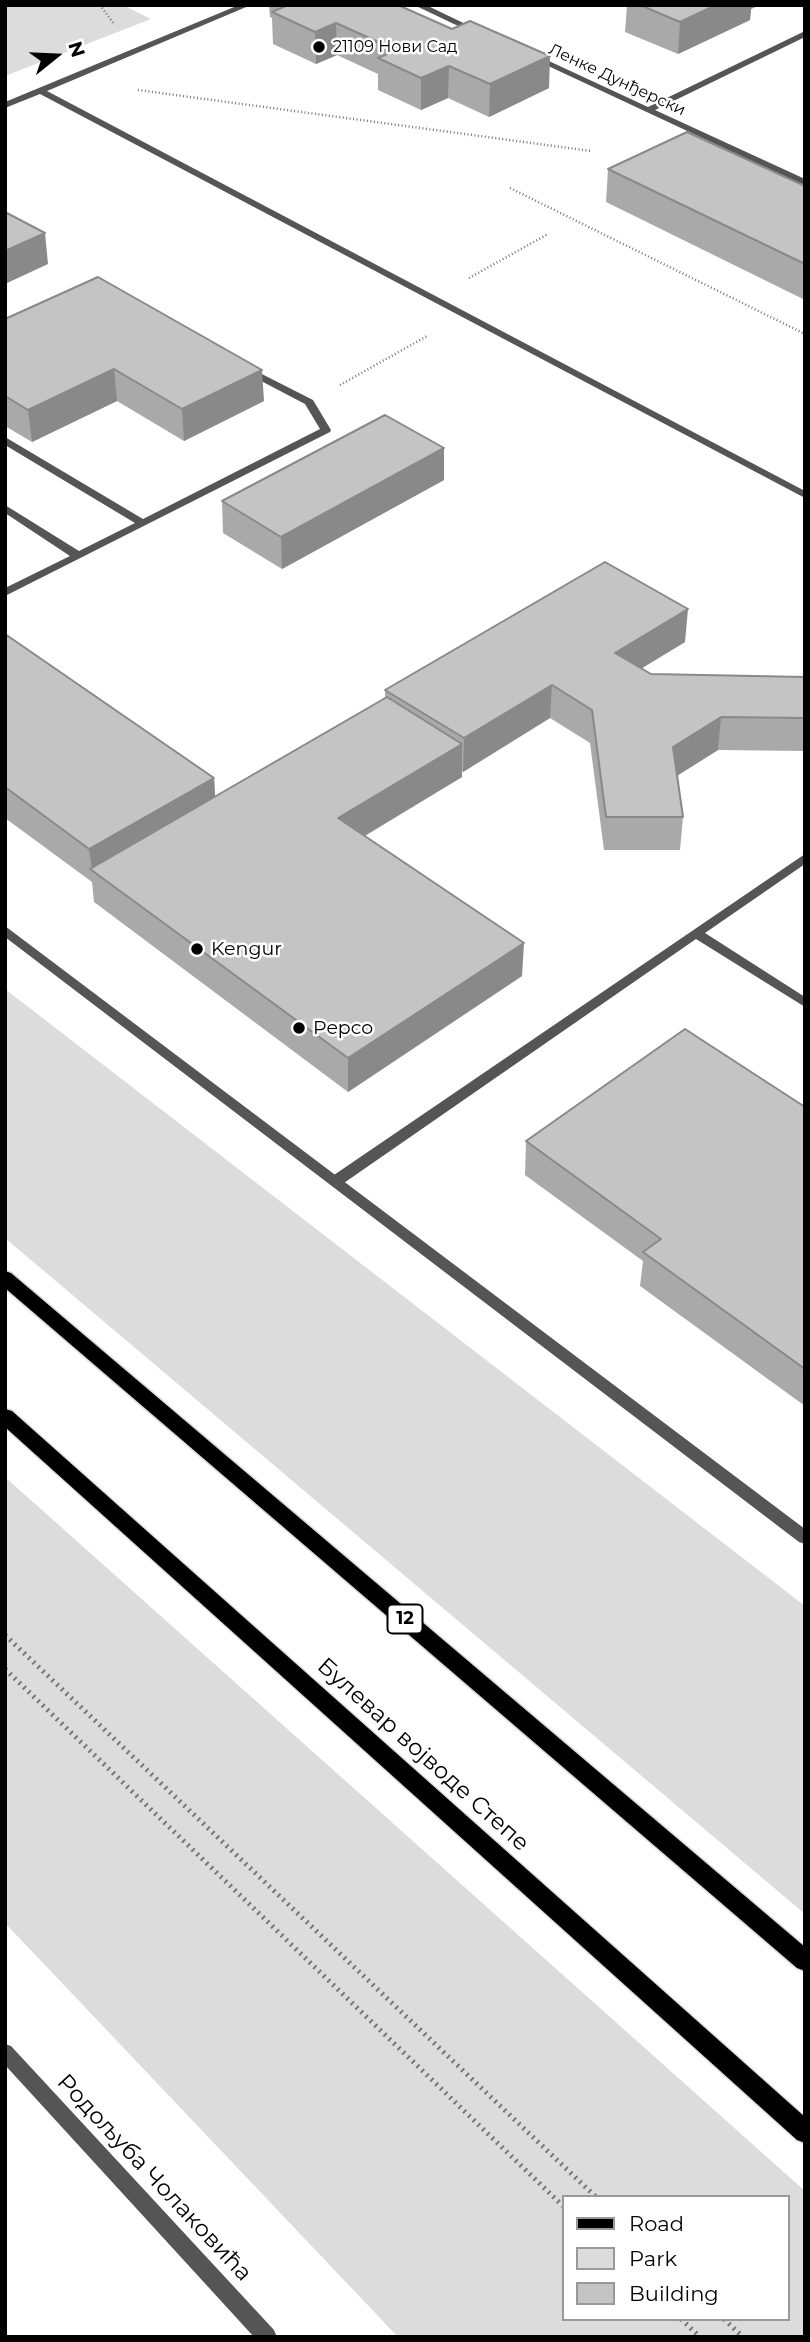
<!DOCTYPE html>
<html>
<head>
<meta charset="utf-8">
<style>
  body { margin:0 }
  #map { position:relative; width:810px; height:2342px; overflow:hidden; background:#fff; font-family:Montserrat,sans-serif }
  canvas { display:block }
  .frame { position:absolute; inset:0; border:7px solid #000; pointer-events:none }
  .legend { position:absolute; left:562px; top:2195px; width:228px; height:126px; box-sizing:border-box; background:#fff; border:2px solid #999; margin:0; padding:9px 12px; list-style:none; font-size:21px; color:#000 }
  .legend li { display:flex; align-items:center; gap:14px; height:35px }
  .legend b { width:35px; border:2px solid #999 }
  .north { position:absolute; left:21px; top:21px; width:70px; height:70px; -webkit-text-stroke:5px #fff; paint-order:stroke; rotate:72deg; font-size:19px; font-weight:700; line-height:28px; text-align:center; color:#000 }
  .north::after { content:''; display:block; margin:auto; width:24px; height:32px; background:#000; clip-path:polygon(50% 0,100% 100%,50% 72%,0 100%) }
</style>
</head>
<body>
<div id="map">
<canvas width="810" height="2342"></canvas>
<div class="frame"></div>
<ul class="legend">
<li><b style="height:9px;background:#000"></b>Road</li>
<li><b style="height:19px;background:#dcdcdc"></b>Park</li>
<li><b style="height:19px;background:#c4c4c4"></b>Building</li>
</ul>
<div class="north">N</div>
</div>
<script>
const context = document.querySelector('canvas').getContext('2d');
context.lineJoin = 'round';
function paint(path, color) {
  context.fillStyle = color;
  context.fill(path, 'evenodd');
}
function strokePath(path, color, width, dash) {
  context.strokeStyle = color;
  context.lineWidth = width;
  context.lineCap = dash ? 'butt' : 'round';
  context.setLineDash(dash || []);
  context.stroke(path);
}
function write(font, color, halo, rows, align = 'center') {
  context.font = font + ' Montserrat,sans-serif';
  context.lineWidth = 5;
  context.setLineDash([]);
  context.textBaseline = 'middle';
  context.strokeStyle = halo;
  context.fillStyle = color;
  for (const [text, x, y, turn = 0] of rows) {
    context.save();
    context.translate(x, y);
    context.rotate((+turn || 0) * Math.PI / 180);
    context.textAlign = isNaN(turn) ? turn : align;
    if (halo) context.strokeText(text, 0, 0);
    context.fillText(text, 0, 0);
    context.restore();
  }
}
paint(new Path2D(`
  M5,5h118l28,14 -146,57z
  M5,989l800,617v308l-800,-676z
  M5,1477l800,714v146h-407l-393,-414zM563,2197h224v122h-224z`), '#dcdcdc');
const primary = new Path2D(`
  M5,1271l6,2 794,674v24l-8,-3 -792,-680z
  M5,1409l7,2 793,706v26l-8,-3 -792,-713z`);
strokePath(primary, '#dbdbdb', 3);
strokePath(new Path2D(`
  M100,5l14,19
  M138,90l453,61
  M510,188l295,146
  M469,278l79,-44
  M340,385l87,-49`), '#777', 2.5, [1, 2.5]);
strokePath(new Path2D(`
  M5,1635l591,562
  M5,1669l558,537
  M681,2319l19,18
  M724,2319l19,18`), '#777', 5, [2, 4.5]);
paint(new Path2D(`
  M248,367l65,33 18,30 -1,2 -325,164v-8l65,-32 -65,-43v-8l74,46 56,-28 -130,-78v-8l138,82 177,-90 -15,-25 -61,-32 -1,-2z
  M805,854v10l-100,69 100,64v10l-109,-68 -355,246h-10l-2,-4 2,-4z`), '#555');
paint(new Path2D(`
  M239,5h12l-204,86 758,400v7l-765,-404 -35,14v-6z
  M414,5h12l54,26 -7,2z
  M805,31v6l-150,73 150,69v7l-276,-129 7,-2 112,52z
  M5,926l800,603v15l-6,-2 -794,-605z
  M5,2044l6,2 263,284 3,7h-23l-249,-272z`), '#555');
paint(primary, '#000');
paint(new Path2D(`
  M269,5h136v4l144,79 -60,29 -41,-19 -27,12 -43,-20v-16l-41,-19 -21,9 -43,-20 -1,-26 -2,-1z
  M627,5h132l-8,4 -1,11 -72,34 -53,-22z
  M608,169l197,17v114l-199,-98z
  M5,319l259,82 -80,40 -67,-40 -85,41 -27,-16z
  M444,480l-162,89 -59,-36 -1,-32z
  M5,634l209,144 1,18 170,-98v-8l300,-48 -44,26 10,6 154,3v74l-87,-1 -41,26 6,41 -3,33h-76l-14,-107 -40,-25 -87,54 -1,-1v6l-97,59 157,140 -174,116 -254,-190 -2,-20 -87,-64z
  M805,1107v299l-165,-120 3,-25 -118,-86 1,-34z`), '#a9a9a9');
paint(new Path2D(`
  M716,5h43l-8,4 -1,11 -72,34 2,-32z
  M336,23l1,32 -21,9 -1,-32z
  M550,56l-1,32 -60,29 1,-33z
  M449,66l-1,32 -27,12v-32z
  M45,233l3,31 -43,20v-33z
  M114,369l3,32 -85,41 -4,-32z
  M262,370l2,31 -80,40 -2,-32z
  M444,448v32l-162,89 -1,-32z
  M688,609l-3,33 -72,44 2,-33z
  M552,685l-2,33 -87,54 1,-34z
  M721,717l-3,33 -48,30 3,-33z
  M462,744v33l-123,74 -1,-33z
  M214,778l2,33 -124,59 -3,-21z
  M524,943l-2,33 -174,116v-34z`), '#898989');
const building = new Path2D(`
  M288,5h110l54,24 18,-8 80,35 -60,28 -41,-18 -28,12 -43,-20 18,-8 -60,-27 -21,9 -43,-20z
  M640,5h76l-36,17z
  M687,132l118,54v78l-197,-95z
  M5,212l40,21 -40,18z
  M98,277l164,93 -80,39 -68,-40 -86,41 -23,-14v-77z
  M385,415l59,33 -163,89 -59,-36z
  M605,562l83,47 -73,44 36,21 154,3v41l-84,-1 -48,30 10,70h-77l-14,-107 -40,-25 -88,53 -79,-48z
  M5,634l209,144 -125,71 -84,-62z
  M387,697l75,47 -124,74 186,125 -176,115 -258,-189z
  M685,1029l120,78v262l-162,-117 18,-13 -135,-98z`);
paint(building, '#c4c4c4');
strokePath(building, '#898989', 2);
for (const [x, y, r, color] of [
  [319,47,7,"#000"],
  [197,949,7,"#000"],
  [299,1028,7,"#000"]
]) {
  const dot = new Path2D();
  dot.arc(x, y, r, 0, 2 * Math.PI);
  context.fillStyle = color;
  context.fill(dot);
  strokePath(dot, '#fff', 2.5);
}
write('16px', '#000', '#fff', [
  ["21109 Нови Сад",333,47]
], 'left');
write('16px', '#000', '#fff', [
  ["Ленке Дунђерски",617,80,25]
]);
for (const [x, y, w] of [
  [405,1619,35]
]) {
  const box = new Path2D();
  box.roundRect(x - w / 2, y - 14.5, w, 29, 5);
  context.fillStyle = '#fff';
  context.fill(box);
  strokePath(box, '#000', 2);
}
write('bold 18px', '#000', null, [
  ["12",405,1619]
]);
write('19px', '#000', '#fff', [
  ["Kengur",211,949],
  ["Pepco",313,1028]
], 'left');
write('23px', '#000', '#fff', [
  ["Булевар војводе Степе",423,1755,42],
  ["Родољуба Чолаковића",154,2178,47]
]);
</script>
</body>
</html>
